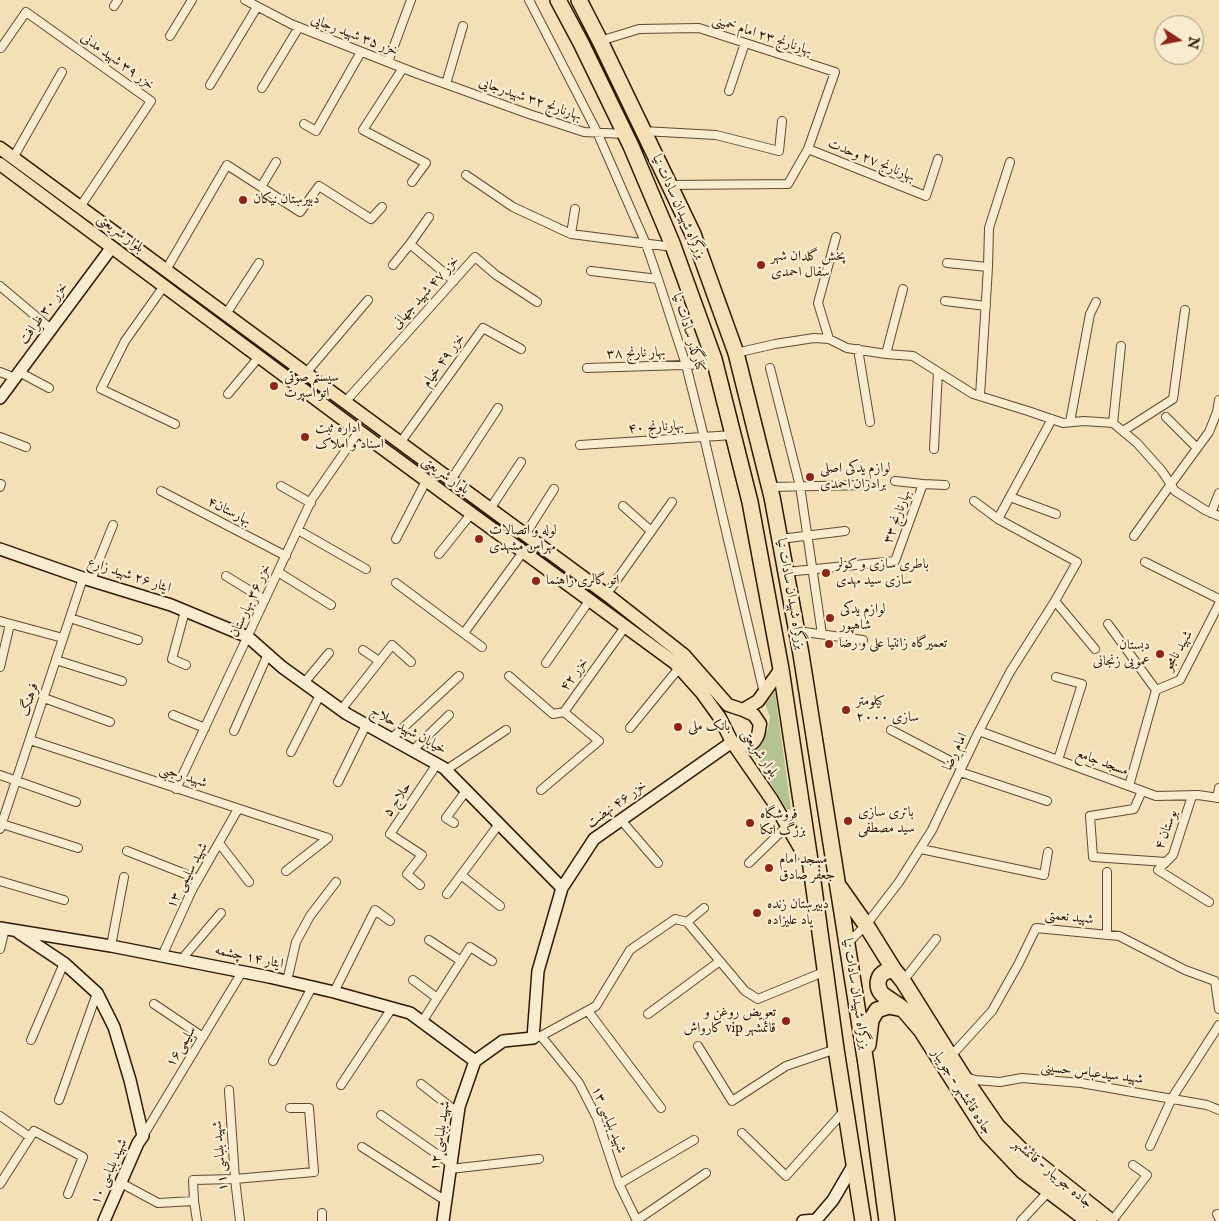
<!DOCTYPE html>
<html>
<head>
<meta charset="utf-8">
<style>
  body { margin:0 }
  #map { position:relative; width:1219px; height:1221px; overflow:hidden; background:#f3e0b6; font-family:"IM FELL English",serif }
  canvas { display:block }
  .north { position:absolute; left:1154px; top:15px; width:50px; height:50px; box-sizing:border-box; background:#f7ebd0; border:1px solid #a7977f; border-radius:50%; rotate:101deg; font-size:14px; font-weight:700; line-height:20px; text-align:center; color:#2f1805 }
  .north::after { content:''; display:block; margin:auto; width:18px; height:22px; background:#8f2418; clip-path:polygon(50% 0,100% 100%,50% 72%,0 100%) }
</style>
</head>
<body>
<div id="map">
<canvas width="1219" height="1221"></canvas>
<div class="north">N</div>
</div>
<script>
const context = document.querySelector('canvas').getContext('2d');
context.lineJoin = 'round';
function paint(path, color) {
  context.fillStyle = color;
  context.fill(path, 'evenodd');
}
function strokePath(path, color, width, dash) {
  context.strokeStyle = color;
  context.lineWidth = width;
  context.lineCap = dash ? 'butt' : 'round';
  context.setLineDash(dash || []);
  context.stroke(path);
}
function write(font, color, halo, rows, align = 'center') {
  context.font = font + ' "IM FELL English",Amiri,serif';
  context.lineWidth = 4.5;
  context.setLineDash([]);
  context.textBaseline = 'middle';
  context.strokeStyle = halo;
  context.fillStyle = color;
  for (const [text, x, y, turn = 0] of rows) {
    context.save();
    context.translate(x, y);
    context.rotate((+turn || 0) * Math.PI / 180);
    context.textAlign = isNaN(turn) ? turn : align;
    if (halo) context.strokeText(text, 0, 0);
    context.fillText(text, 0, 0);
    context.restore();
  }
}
paint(new Path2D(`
  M775,692l16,117 -4,1 -33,-54 -1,-6 9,-7 6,-14 2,-12 -5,-13z`), '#b5c392');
const street = new Path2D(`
  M245,0l46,24 127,50 111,40 55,18 41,2
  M529,0l68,132 49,112 12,35 28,86 18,72 60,256
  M114,6l4,-6
  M170,36l22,-36
  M600,41l39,-12 60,-1 136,44 -27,77
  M1,48l25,-36 125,89 -71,106
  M388,62l23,-62
  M403,68l-40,62 63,33 -14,19
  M446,84l17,-58
  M210,85l47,-78
  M262,88l37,-61
  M729,91l16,-48
  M304,124l12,7 45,-79
  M643,131l73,4 63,16 3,-30
  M13,158l49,-86
  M466,175l47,32 58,27 102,13
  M670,185l118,-1 20,-35 118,47 12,-37
  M261,187l15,-25
  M429,217l-19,27 44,37
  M571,234l4,-25
  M947,263l41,4 -8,129
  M393,265l17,-21
  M988,267l1,-39 21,-66
  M166,270l61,-105 73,47 19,-26 52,33 11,-12
  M591,271l67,8
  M0,286l51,43
  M164,286l-39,55 -24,48 74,35
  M945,301l41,5
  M226,314l33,-51
  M829,339l-11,-36 18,-66
  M858,349l12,73
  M736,353l39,-9 39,-6 15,1 18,9 39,6 27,2 60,38 55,17 35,12 21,-2 29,2 24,20 25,28 13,20 30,19 14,6
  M886,354l17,-65
  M587,368l128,-4
  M770,368l30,118 22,148
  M0,372l15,6
  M19,372l30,16
  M306,373l62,-73
  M228,394l31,-37
  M345,402l130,-145 21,18 41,27
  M1166,417l31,31
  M1070,422l20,-108 6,-12
  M1113,423l8,-77
  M1123,431l50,-32 12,-89
  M0,437l26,10
  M400,443l83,-115 38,21
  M580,445l153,-10
  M934,449l4,-77
  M451,480l47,-72
  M895,481l28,3
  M281,486l30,17
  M0,487l1,-3
  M770,487l97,-2
  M161,491l125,65
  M1010,497l46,17
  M974,501l24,18
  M623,506l28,25
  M490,509l31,-47
  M1211,513l8,-20
  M298,530l68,39
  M525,535l29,-46
  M1134,536l37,-52 38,-52 8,-20 2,-12
  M396,539l30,-58
  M780,539l65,-8
  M439,554l32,-40
  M1145,562l74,37
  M278,572l53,33
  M786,572l109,-11 28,-77 22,1
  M226,576l39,24
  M91,580l22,-55
  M396,583l86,64
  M606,595l66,-93
  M1055,601l40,48
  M185,611l-13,48 14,6
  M70,618l68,22
  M0,621l63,17
  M1108,624l48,66
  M797,631l66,9
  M464,633l59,-81
  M363,650l16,11
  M56,660l66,21
  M546,663l43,-62
  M0,667l10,-43
  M509,676l44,38 11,-2
  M1056,677l26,7 -24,76
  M304,683l25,-30
  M44,698l66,24
  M341,710l51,-65 19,17
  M173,715l32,13
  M630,728l49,-60
  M891,730l71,37
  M234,731l34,-77
  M979,731l177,65 42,-1 21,3
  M391,739l68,-63
  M30,740l298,98
  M412,751l37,-36
  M291,752l29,-57
  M446,770l60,-40
  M960,772l87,29
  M0,775l76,27
  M338,782l28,-57
  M1129,786l27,-96 24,-10 39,-76
  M176,789l136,-290 47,-68
  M541,790l58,-49 -35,-29 61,-85
  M1142,791l-8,18 -44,7 3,41 73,5
  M1192,796l-19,59 -15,15 51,32
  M1217,798l2,-10
  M621,820l37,43
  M454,823l-8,-5 20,-27
  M2,824l76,24
  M0,829l83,-251
  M219,843l30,39
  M921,849l123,26 4,-23
  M127,851l71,28
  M749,863l38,-37
  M286,871l42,-33
  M461,875l39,31
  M0,881l64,19
  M420,885l-13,-11 15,-19 -32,-21 47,-70
  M447,894l52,-70
  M687,922l17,-14
  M1107,935v-63
  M429,940l32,21
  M847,944l19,-19 33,-43 33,-52 47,-99 31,-59 45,-71 22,-39 -79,-43 54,-100
  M111,946l13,-69
  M0,949l5,-20
  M162,956l30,-66 46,-81
  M181,960l40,-47
  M413,980l24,18
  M287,981l9,-39 14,-26 26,-34
  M903,981l33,-42
  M334,992l41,-82 15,11
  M154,1004l49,33
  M588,1011l73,97
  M648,1014l72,-53
  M422,1022l48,-75 22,14
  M541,1036l38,47 18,35 22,66 18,37
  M533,1038l8,-2 55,-30 34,-56 45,-31 12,3 58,69 13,8 68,-28
  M31,1040l33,-77
  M698,1046l34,55 54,-35 50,-17
  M951,1056l41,-45 27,-48 17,-35 83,8 66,34 30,11 4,28
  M273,1061l39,-74
  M966,1077l9,3 25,2 22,-4 59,5 126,22 12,5
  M421,1084l37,29
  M341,1085l51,-77
  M229,1090l6,89 5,42
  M59,1100l38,-107
  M381,1115l70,49
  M0,1116l30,21
  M742,1133l44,43 59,-66
  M143,1136l99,-164
  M1150,1146l22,-48 47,-73
  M362,1147l84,54
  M450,1169l89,-10
  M121,1183l37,20 36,-2 -1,-21 42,-1 79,-7 -5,-64h-19
  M0,1184l34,-53 49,26 -15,37
  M619,1184l75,-44
  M194,1201l3,20
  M322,1213v8
  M1217,1214l2,4
  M637,1220l69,-47
  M1021,1221l28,-30
  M1112,1221l35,-46 -14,-10`);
const secondary = new Path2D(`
  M0,398l112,-151
  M0,549l83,29 88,27 77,32 34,30 65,47 97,54 118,120
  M0,928l111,18 158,31 65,15 76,21 65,48
  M19,933l45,30 33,30 17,34 16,53 13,56 -5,7 -34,78
  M816,1220l17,-20 21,-36
  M443,1221l16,-114 16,-46 28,-20 30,-3 5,-67 24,-83 32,-49 138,-97
  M803,1221l13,-1`);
const primary = new Path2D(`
  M0,148l610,449 74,58 44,50 15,5 15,-9 23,-32
  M0,164l352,262 323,237 27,30 18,25 12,24 40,58 36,62
  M732,742c9,5 19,7 25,-5 2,-3 2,-9 3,-13l-6,-9 -11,-5`);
const highway = new Path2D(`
  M558,0l23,43 50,103 41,97 42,116 36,143 31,167 30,198 25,182 27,172
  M579,0l21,41 93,193 43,119 36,144 29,157 65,410 21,157
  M840,888l26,37 28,45 9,11 59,94 35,51 27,27 86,68
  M894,970c-9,1 -15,3 -16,13 0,5 1,8 4,11 6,5 14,9 20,14
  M868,1045l3,-25 6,-10 12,-4 14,3 18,21 66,103 36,38 66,50`);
strokePath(street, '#604a31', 10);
strokePath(secondary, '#2f1805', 14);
strokePath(primary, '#2f1805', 15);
strokePath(highway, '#2f1805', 18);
strokePath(street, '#f7ebd0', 8);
strokePath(secondary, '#f7ebd0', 11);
strokePath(primary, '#f3e0b6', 12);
strokePath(highway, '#f3e0b6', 15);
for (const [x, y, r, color] of [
  [243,200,5,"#8f2418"],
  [761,265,5,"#8f2418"],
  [274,386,5,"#8f2418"],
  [305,437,5,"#8f2418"],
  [810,477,5,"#8f2418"],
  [479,539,5,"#8f2418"],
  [826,573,5,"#8f2418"],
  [536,581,5,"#8f2418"],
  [830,618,5,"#8f2418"],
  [829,644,5,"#8f2418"],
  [1160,654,5,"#8f2418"],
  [846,710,5,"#8f2418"],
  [678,727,5,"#8f2418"],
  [848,821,5,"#8f2418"],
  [750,823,5,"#8f2418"],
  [769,868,5,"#8f2418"],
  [757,913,5,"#8f2418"],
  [786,1021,5,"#8f2418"]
]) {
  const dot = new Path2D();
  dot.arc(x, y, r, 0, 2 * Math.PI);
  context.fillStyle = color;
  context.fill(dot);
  strokePath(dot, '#f7ebd0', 2);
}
write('14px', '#2f1805', '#f7ebd0', [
  ["خزر ۳۵ شهید رجایی",354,36,21],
  ["بهارنارنج ۲۳ امام خمینی",762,36,18],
  ["خزر ۳۹ شهید مدنی",117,62,36],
  ["بهارنارنج ۳۲ شهیدرجایی",530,100,19],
  ["بهارنارنج ۲۷ وحدت",871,161,22],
  ["بزرگراه شهیدان سادات نیا",678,207,66],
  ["بلوار شریعتی",120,234,37],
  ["خزر ۴۷ شهید جهانی",426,293,-48],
  ["خزر ۳۰ ظرافت",44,314,-54],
  ["کنارگذر سادات نیا",688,333,73],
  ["بهار نارنج ۳۸",636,354,-2],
  ["خزر ۴۹ خیام",444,361,-54],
  ["بهارنارنج ۴۰",656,428,-4],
  ["بلوار شریعتی",445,476,36],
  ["بهارستان۴",229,512,27],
  ["بهارنارنج ۳۳",898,517,-70],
  ["ایثار ۲۶ شهید زارع",129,576,18],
  ["بزرگراه شهیدان سادات نیا",790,594,80],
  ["خزر ۳۶ بهارستان",251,601,-65],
  ["شهید نامجو",1179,651,-60],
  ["خزر ۴۲",575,675,-54],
  ["فرهنگ",30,700,-72],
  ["خیابان شهید حلاج",408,731,29],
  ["امام رضا",956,752,-65],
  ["بلوار شریعتی",759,754,56],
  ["مسجد جامع",1102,763,20],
  ["شهید رجبی",183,777,18],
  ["حلاج ۵",398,800,-56],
  ["خزر ۴۶ نهضت",617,805,-36],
  ["بوستان ۴",1167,830,-69],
  ["شهید سلیمی ۱۳",188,876,-62],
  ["شهید نعمتی",1069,918,6],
  ["ایثار ۱۴ چشمه",249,958,12],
  ["بزرگراه شهیدان سادات نیا",855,994,81],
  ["سلیمی۱۶",182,1047,-59],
  ["شهید سیدعباس حسینی",1092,1074,7],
  ["جاده قائمشهر - جویبار",961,1092,57],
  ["شهید بلباسی ١٣",608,1120,68],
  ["شهید بلباسی ١٢",441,1136,-81],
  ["شهید بلباسی ١١",221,1156,-95],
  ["شهید بلباسی ١٠",110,1172,-66],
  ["جاده جویبار - قائمشهر",1052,1174,40]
]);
write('14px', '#2f1805', '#f7ebd0', [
  ["دبیرستان نیکان",253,200],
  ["پخش گلدان شهر",771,257],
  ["سفال احمدی",771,273],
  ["سیستم صوتی",284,378],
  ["اتو اسپرت",284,394],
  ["اداره ثبت",315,429],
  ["اسناد و املاک",315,445],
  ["لوازم یدکی اصلی",820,469],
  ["برادران احمدی",820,485],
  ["لوله و اتصالات",489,531],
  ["مهراس مشهدی",489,547],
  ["باطری سازی و کولر",836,565],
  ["سازی سید مهدی",836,581],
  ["اتو گالری راهنما",546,581],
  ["لوازم یدکی",840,610],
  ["شاهپور",840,626],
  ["تعمیرگاه زانتیا علی و رضا",839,644],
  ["دبستان",1150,646,"right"],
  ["عمویی زنجانی",1150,662,"right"],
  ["کیلومتر",856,702],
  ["سازی ۲۰۰۰",856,718],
  ["بانک ملی",688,727],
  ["باتری سازی",858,813],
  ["سید مصطفی",858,829],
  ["فروشگاه",760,815],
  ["بزرگ اتکا",760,831],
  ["مسجد امام",779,860],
  ["جعفر صادق",779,876],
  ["دبیرستان زنده",767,905],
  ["یاد علیزاده",767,921],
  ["تعویض روغن و",776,1013,"right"],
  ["کارواش vip قائمشهر",776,1029,"right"]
], 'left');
</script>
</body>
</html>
